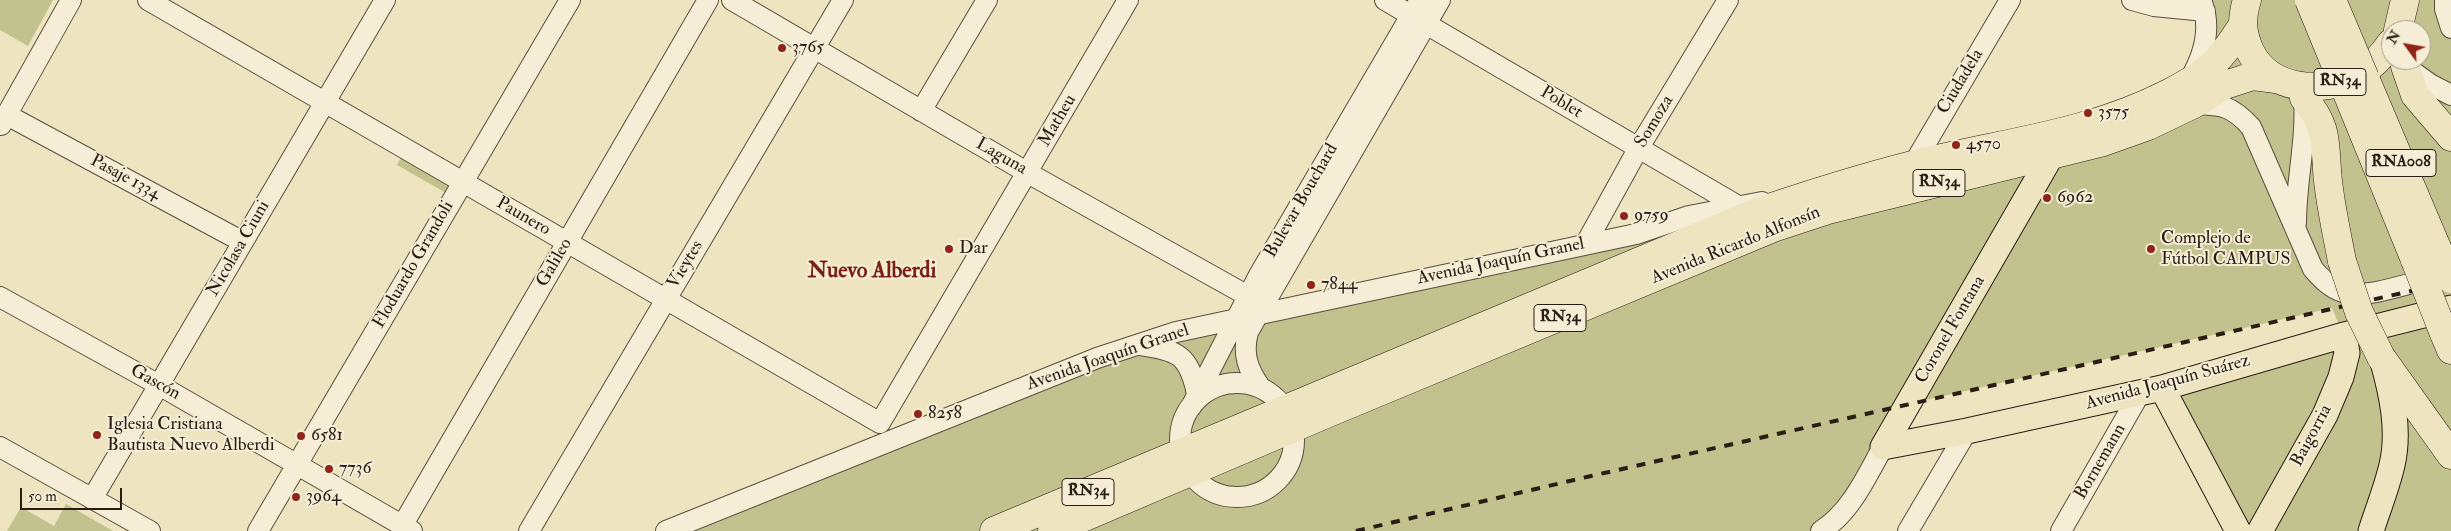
<!DOCTYPE html>
<html>
<head>
<meta charset="utf-8">
<style>
  body { margin:0 }
  #map { position:relative; width:2451px; height:531px; overflow:hidden; background:#efe4c0; font-family:"IM FELL Double Pica",serif }
  canvas { display:block }
  .north { position:absolute; left:2381px; top:20px; width:50px; height:50px; box-sizing:border-box; background:#f5edd6; border:1px solid #a49988; border-radius:50%; rotate:302deg; font-size:14px; font-weight:700; line-height:20px; text-align:center; color:#2b1c14 }
  .north::after { content:''; display:block; margin:auto; width:18px; height:22px; background:#8f2418; clip-path:polygon(50% 0,100% 100%,50% 72%,0 100%) }
  .scale { position:absolute; left:20px; top:488px; width:102px; height:22px; box-sizing:border-box; border:2px solid #2b1c14; border-top:0; padding-left:6px; font-size:15px; line-height:18px; white-space:nowrap; color:#2b1c14; -webkit-text-stroke:4px #f5edd6; paint-order:stroke }
</style>
</head>
<body>
<div id="map">
<canvas width="2451" height="531"></canvas>
<div class="north">N</div>
<div class="scale">50 m</div>
</div>
<script>
const context = document.querySelector('canvas').getContext('2d');
context.lineJoin = 'round';
function paint(path, color) {
  context.fillStyle = color;
  context.fill(path, 'evenodd');
}
function strokePath(path, color, width, dash) {
  context.strokeStyle = color;
  context.lineWidth = width;
  context.lineCap = dash ? 'butt' : 'round';
  context.setLineDash(dash || []);
  context.stroke(path);
}
function write(font, color, halo, rows, align = 'center') {
  context.font = font + ' "IM FELL Double Pica",serif';
  context.lineWidth = 4;
  context.setLineDash([]);
  context.textBaseline = 'middle';
  context.strokeStyle = halo;
  context.fillStyle = color;
  for (const [text, x, y, turn = 0] of rows) {
    context.save();
    context.translate(x, y);
    context.rotate((+turn || 0) * Math.PI / 180);
    context.textAlign = isNaN(turn) ? turn : align;
    if (halo) context.strokeText(text, 0, 0);
    context.fillText(text, 0, 0);
    context.restore();
  }
}
paint(new Path2D(`
  M0,0h53l-25,46 -28,-16z
  M2201,0h244l6,28v503h-213l-76,-143 181,-53 -11,-27 -424,96 -87,127h-1155l510,-199 875,-178 149,-93zM2391,30h30v30h-30z
  M403,154l51,30 -6,10 -51,-29z
  M66,504l47,27h-106l14,-24 33,19z`), '#c1c28d');
const minor = new Path2D(`
  M148,0l732,423
  M732,0l296,173 245,137
  M1385,0l353,206
  M2132,0l22,6 51,5
  M2445,0v9l6,19
  M2404,63l1,3 25,18 21,11
  M2190,79c14,-24 22,-52 11,-79
  M2194,104c28,1 37,1 57,23l62,142c9,10 17,19 30,23 22,8 69,-10 92,-15
  M921,111l66,-111
  M7,115l236,127
  M1,125l70,-125
  M1913,165l97,-165
  M2296,223c0,-42 11,-83 8,-125
  M1585,245l53,-96 90,-149
  M0,297l159,88 253,146
  M1140,345c38,5 49,10 57,49
  M1180 440a57 57 0 1 1 114 0a57 57 0 1 1-114 0Z
  M1261,388c-13,-18 -19,-34 -13,-56l192,-332
  M1191,407l68,-132 161,-275
  M880,423l248,-423
  M0,447l150,84
  M92,499l293,-499
  M402,526l306,-526
  M258,531l312,-531
  M529,531l314,-531
  M666,531l431,-173 79,-26 460,-98 53,-18 73,-14
  M1821,531c30,-19 45,-54 62,-84
  M1908,531l59,-100
  M2061,531l79,-138`);
const major = new Path2D(`
  M2162,388l76,143
  M1883,447l84,-16 195,-43 182,-53 107,-27
  M1883,447l176,-305
  M2260,531l65,-116 16,-38 6,-24 -3,-18
  M2371,531c7,-22 16,-44 21,-66 8,-34 0,-71 -9,-103`);
const highway = new Path2D(`
  M2247,0c-6,19 -5,33 3,51 20,41 73,43 108,24 14,-8 24,-19 33,-32
  M2398,30l7,-30
  M2405,66l10,29 36,42
  M2365,78l72,170
  M2345,88l70,172
  M2304,98c26,31 20,46 24,83 3,27 9,54 14,80
  M2443,331l8,19
  M2381,357l70,98
  M994,531l766,-320c50,-17 101,-33 152,-46 86,-22 175,-30 255,-71 15,-8 29,-15 42,-26 14,-12 23,-27 33,-42
  M1052,531l274,-117 447,-186 55,-18 272,-67 48,-17 46,-22 31,-19 28,-9 23,3`);
strokePath(minor, '#5c4e3f', 22);
strokePath(major, '#2b1c14', 27);
strokePath(highway, '#2b1c14', 29);
strokePath(minor, '#f5edd6', 20);
strokePath(major, '#efe4c0', 25);
strokePath(highway, '#efe4c0', 28);
strokePath(new Path2D(`
  M1356,531l235,-55 860,-194`), '#2b1c14', 4, [9, 9]);
const highwayBridge = new Path2D(`
  M2309,0l36,88
  M2332,0l33,78
  M2437,248l14,31
  M2415,260l28,71
  M2342,261l17,51 22,45`);
strokePath(highwayBridge, '#2b1c14', 29, []);
strokePath(highwayBridge, '#efe4c0', 28);
for (const [x, y, r, color] of [
  [782,48,5,"#8f2418"],
  [2088,113,5,"#8f2418"],
  [1956,145,5,"#8f2418"],
  [2047,198,5,"#8f2418"],
  [1624,216,5,"#8f2418"],
  [949,249,5,"#8f2418"],
  [2151,249,5,"#8f2418"],
  [1311,285,5,"#8f2418"],
  [918,414,5,"#8f2418"],
  [97,435,5,"#8f2418"],
  [301,436,5,"#8f2418"],
  [329,469,5,"#8f2418"],
  [296,497,5,"#8f2418"]
]) {
  const dot = new Path2D();
  dot.arc(x, y, r, 0, 2 * Math.PI);
  context.fillStyle = color;
  context.fill(dot);
  strokePath(dot, '#f5edd6', 2);
}
for (const [x, y, w] of [
  [2340,82,52],
  [2401,163,70],
  [1939,183,52],
  [1560,318,52],
  [1088,492,52]
]) {
  const box = new Path2D();
  box.roundRect(x - w / 2, y - 13.5, w, 27, 4);
  context.fillStyle = '#f5edd6';
  context.fill(box);
  strokePath(box, '#2b1c14', 1);
}
write('bold 16px', '#2b1c14', null, [
  ["RN34",2340,82],
  ["RNA008",2401,163],
  ["RN34",1939,183],
  ["RN34",1560,318],
  ["RN34",1088,492]
]);
write('18px', '#2b1c14', '#f5edd6', [
  ["3765",792,48],
  ["3575",2098,113],
  ["4570",1966,145],
  ["6962",2057,198],
  ["9759",1634,216],
  ["Complejo de",2161,239],
  ["Fútbol CAMPUS",2161,260],
  ["Dar",959,249],
  ["7844",1321,285],
  ["8258",928,414],
  ["Iglesia Cristiana",107,425],
  ["Bautista Nuevo Alberdi",107,446],
  ["6581",311,436],
  ["7736",339,469],
  ["3964",306,497]
], 'left');
write('18px', '#2b1c14', '#f5edd6', [
  ["Ciudadela",1961,82,-59],
  ["Poblet",1561,103,31],
  ["Matheu",1058,121,-60],
  ["Somoza",1655,122,-59],
  ["Laguna",1001,157,30],
  ["Pasaje 1334",125,178,28],
  ["Bulevar Bouchard",1302,201,-60],
  ["Paunero",523,217,30],
  ["Avenida Ricardo Alfonsín",1736,246,-22],
  ["Nicolasa Ciuni",239,249,-60],
  ["Avenida Joaquín Granel",1501,262,-12],
  ["Galileo",555,263,-60],
  ["Floduardo Grandoli",414,265,-60],
  ["Vieytes",686,265,-59],
  ["Coronel Fontana",1951,330,-60],
  ["Avenida Joaquín Granel",1108,358,-19],
  ["Gascón",155,383,29],
  ["Avenida Joaquín Suárez",2168,383,-15],
  ["Baigorria",2312,436,-62],
  ["Bornemann",2101,462,-60]
]);
write('bold 22px', '#7a1f14', '#f5edd6', [
  ["Nuevo Alberdi",872,272]
]);
</script>
</body>
</html>
